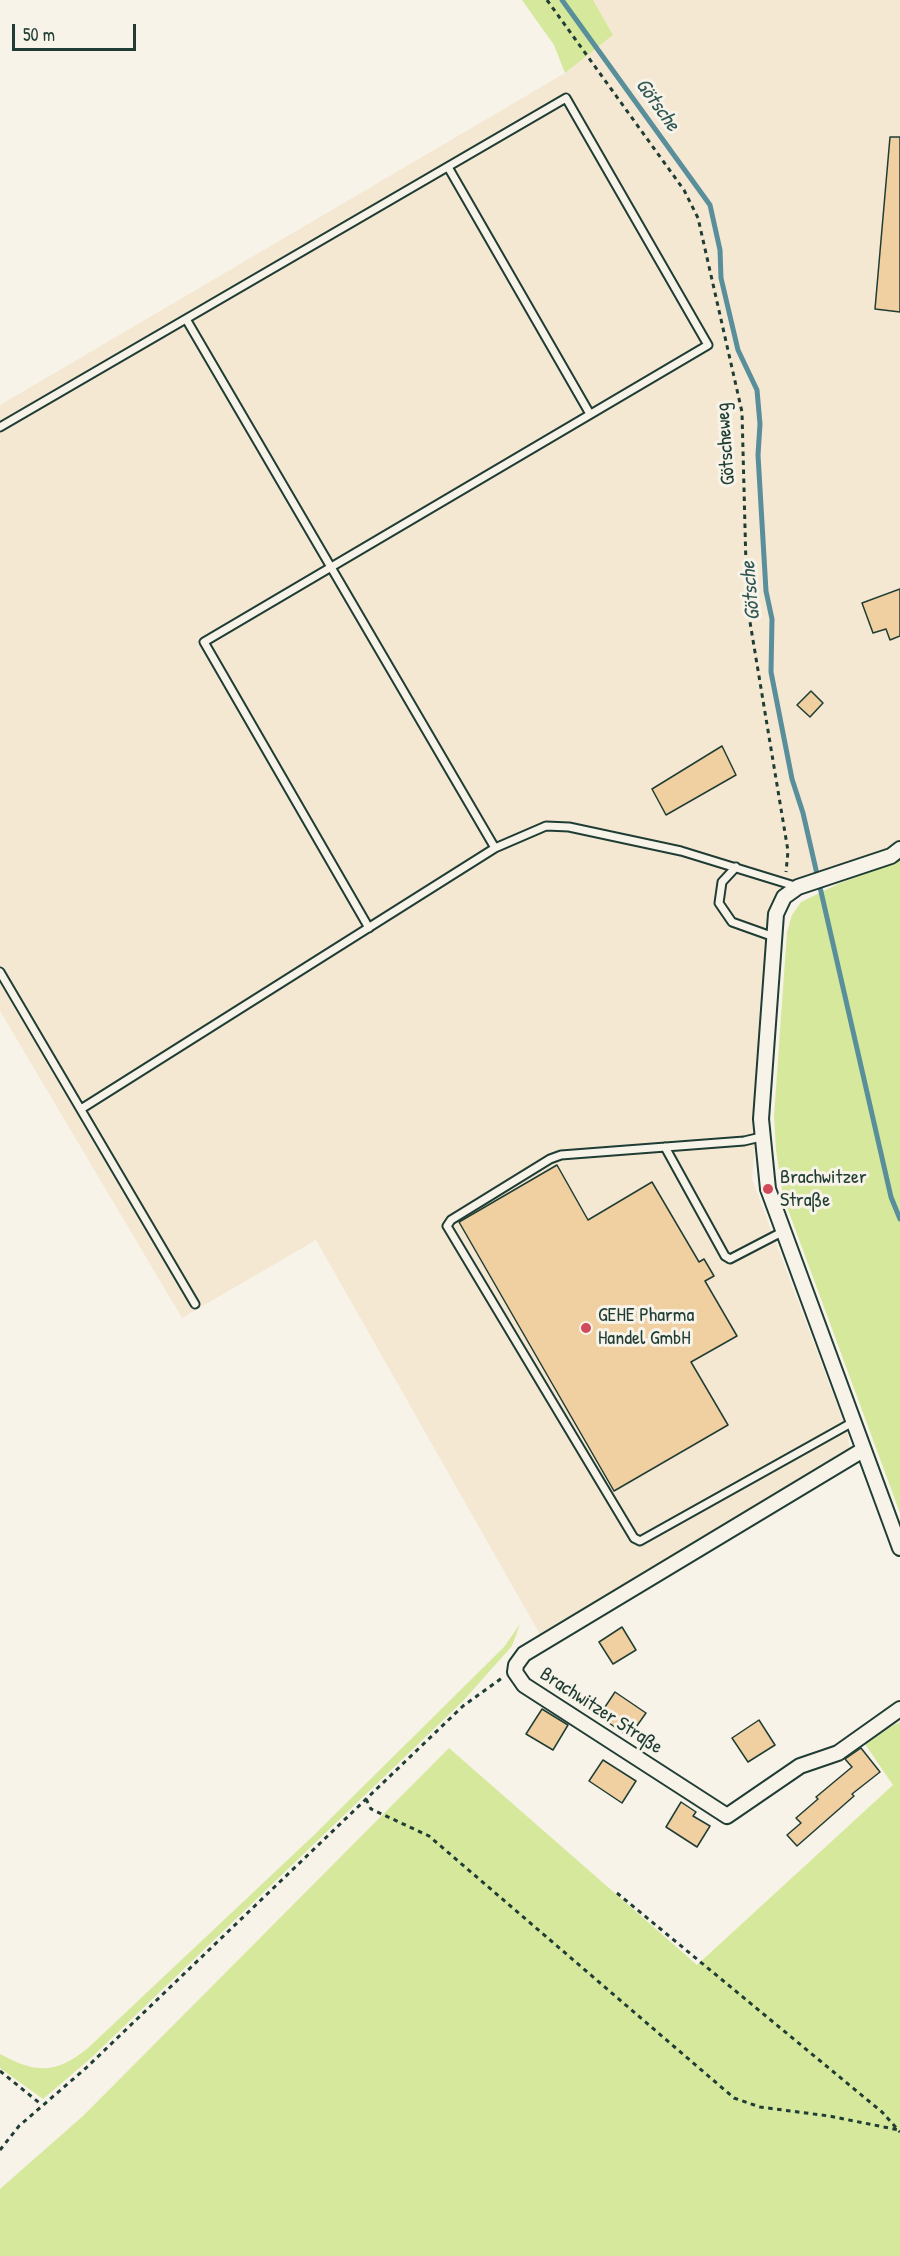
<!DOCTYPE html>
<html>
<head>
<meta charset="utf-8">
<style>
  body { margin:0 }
  #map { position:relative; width:900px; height:2256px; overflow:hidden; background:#f7f3e8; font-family:"Patrick Hand",sans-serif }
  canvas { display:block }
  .scale { position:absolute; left:12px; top:24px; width:124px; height:27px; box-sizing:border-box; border:3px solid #1f3d34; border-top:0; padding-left:8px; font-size:18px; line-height:21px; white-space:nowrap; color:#1f3d34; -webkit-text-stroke:4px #f7f3e8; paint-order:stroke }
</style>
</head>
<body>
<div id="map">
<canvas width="900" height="2256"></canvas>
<div class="scale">50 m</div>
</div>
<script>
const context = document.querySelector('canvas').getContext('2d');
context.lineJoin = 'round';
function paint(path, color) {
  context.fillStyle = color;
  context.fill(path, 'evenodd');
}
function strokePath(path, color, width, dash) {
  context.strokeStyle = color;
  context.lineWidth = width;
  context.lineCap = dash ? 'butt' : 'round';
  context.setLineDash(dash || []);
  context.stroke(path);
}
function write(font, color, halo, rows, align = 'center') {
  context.font = font + ' "Patrick Hand",sans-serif';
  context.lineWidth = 6;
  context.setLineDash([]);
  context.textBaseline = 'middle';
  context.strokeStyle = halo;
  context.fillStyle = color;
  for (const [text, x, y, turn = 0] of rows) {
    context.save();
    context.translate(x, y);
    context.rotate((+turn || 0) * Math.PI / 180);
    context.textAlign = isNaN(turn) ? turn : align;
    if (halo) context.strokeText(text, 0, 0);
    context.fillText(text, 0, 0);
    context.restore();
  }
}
paint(new Path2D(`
  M593,0h307v849l-102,38 -22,27 -24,265 96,255 2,19 -308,185 -226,-398 -134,78 -182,-307v-606l565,-332 48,-38z`), '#f5e8d3');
paint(new Path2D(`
  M522,0h71l20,35 -48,38 -11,-28z
  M900,860v653l-117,-317 -7,-46 -2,-34 13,-184 5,-17 9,-13 37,-18z
  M520,1624l-8,22 -49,55 -372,357 -48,41 -43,-31v-14c37,20 56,20 88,-6l225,-212 191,-189z
  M900,1722v534h-900v-67l83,-73 366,-368 248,217 196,-180 -30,-44z`), '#d5e89c');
strokePath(new Path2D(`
  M562,0l148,205 10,45 1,28 17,72 19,40 3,34 -2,31 8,136 6,28 -1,53 21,107 11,34 88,384 9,22`), '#598e9b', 5);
const building = new Path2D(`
  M890,137h10v175l-25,-3z
  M900,589v47l-10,4 -4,-11 -13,4 -11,-30z
  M811,691l12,12 -13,14 -13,-12z
  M722,746l14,29 -70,40 -14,-26z
  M557,1165l31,55 64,-38 47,80 5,-3 10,17 -9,5 32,55 -46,26 37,63 -114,66 -155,-269z
  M622,1627l14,23 -23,14 -14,-22z
  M615,1692l31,21 -17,24 -30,-21z
  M542,1709l26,16 -15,25 -27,-16z
  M759,1720l16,25 -27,17 -16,-24z
  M861,1748l19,24 -28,22 2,2 -57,50 -10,-11 14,-12 -5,-5 22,-19 -2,-2 36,-30 -7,-8z
  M603,1760l33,21 -14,22 -33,-22z
  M681,1802l15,10 -3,4 17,10 -13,21 -31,-20z`);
paint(building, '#f0cfa1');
strokePath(building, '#1f3d34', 1.5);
const lane = new Path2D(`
  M448,167l142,247
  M186,319l309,529
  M0,427l566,-329 142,247 -504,297 165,286
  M736,867l-14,15 -3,21 13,19 42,15
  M0,972l195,332
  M81,1109l414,-261 51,-22 23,1 112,24 117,36
  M761,1137l-17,4 -183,14 -11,4 -99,61 -4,6 187,312 6,3 213,-119
  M665,1147l60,109 5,3 52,-27`);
const street = new Path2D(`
  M900,849l-9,7 -93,31 -14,10 -8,17 -15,205 7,70 132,359
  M863,1450l-339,204 -8,11 -1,7 9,13 203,131 73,-50 38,-13 62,-44`);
strokePath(lane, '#1f3d34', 11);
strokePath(street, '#1f3d34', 18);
strokePath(new Path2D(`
  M547,0l137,190 14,28 44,194 5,192 41,247 -2,21
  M366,1799l5,10 58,27 305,262 26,9 69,9 70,14
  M617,1893l265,219 18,20
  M0,2071l42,34
  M0,2150l19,-24 67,-58 377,-362 39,-28`), '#1f3d34', 3, [4.5, 4.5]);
strokePath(lane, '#f7f3e8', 7);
strokePath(street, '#f7f3e8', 14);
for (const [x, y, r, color] of [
  [768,1189,6,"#d1495b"],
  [586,1328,6,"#d1495b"]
]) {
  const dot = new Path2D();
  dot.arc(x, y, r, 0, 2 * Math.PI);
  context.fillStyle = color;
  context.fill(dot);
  strokePath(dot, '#f7f3e8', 2);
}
write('20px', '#1f3d34', '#f7f3e8', [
  ["Götscheweg",726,444,-94],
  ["Brachwitzer Straße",601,1711,33]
]);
write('20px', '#1f3d34', '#f7f3e8', [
  ["Brachwitzer",780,1178],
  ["Straße",780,1201],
  ["GEHE Pharma",598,1316],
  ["Handel GmbH",598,1339]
], 'left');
write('italic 21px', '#325856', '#f7f3e8', [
  ["Götsche",657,105,54],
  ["Götsche",751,591,-95]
]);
</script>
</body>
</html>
